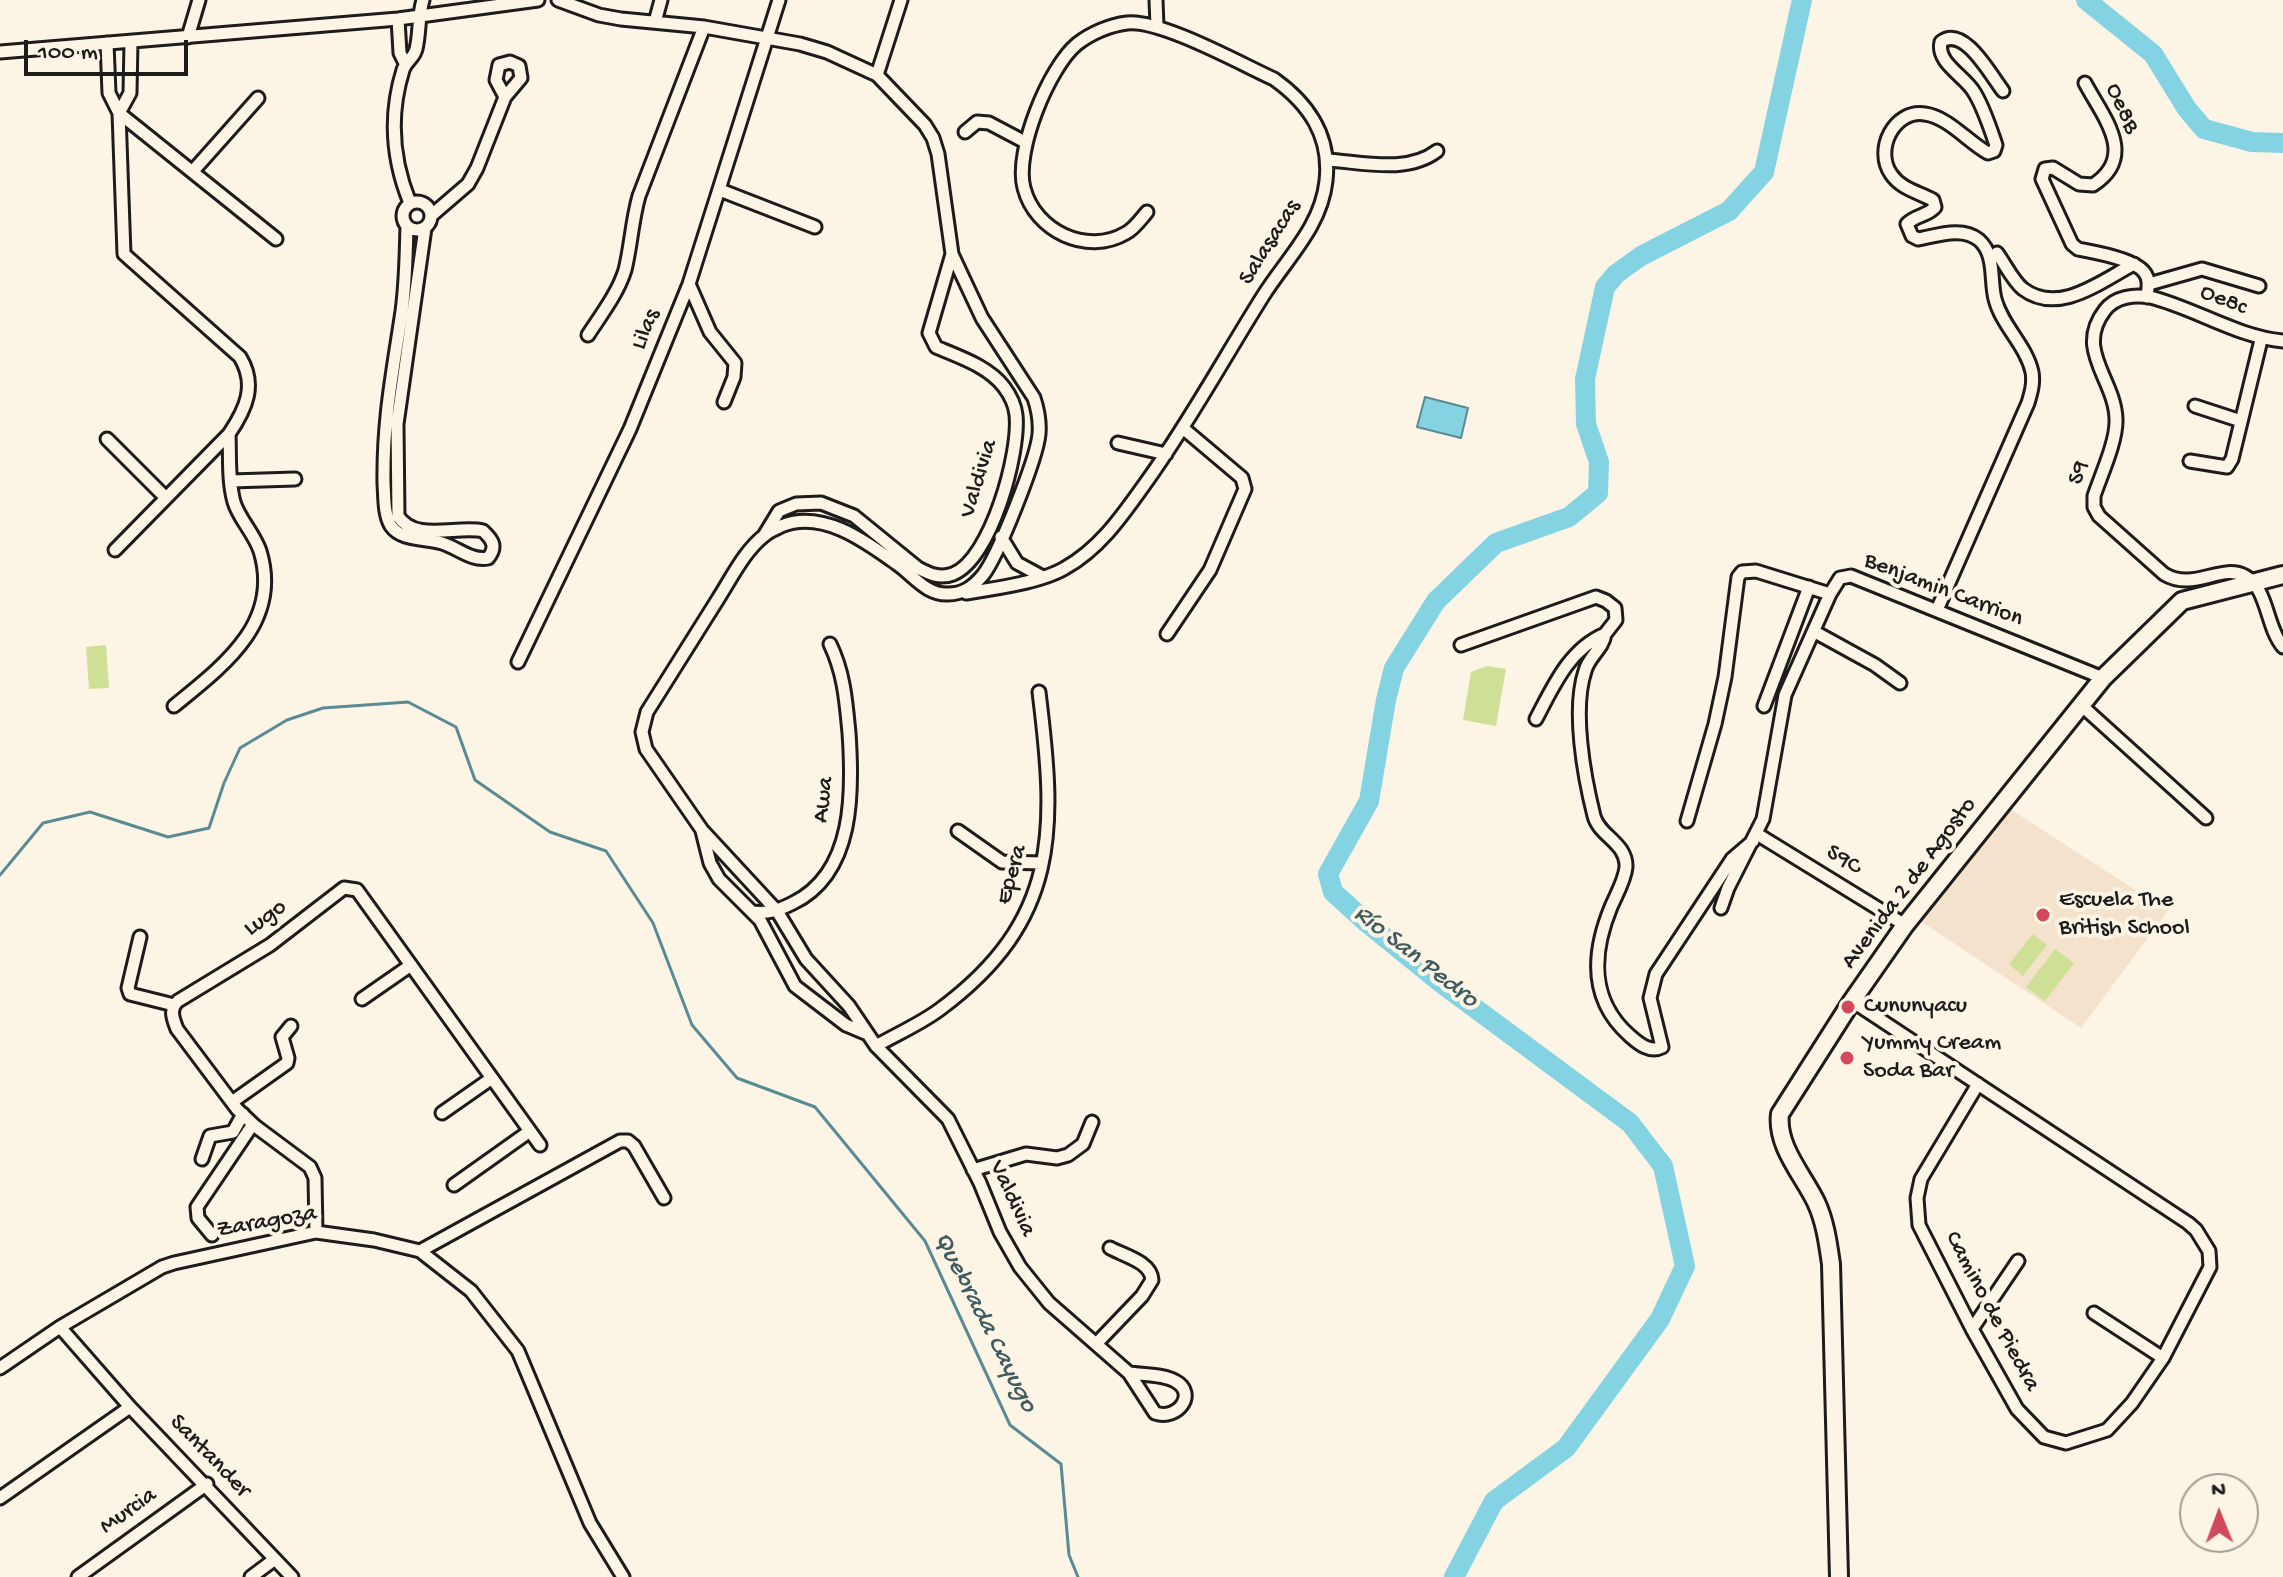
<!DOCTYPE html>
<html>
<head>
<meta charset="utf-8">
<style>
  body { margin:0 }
  #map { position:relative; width:2283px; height:1577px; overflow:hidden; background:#fcf5e5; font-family:"Gochi Hand",sans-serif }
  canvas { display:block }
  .north { position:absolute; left:2179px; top:1473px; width:80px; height:80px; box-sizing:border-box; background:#fcf5e5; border:2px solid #a29e95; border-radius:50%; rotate:359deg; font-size:22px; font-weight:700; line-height:32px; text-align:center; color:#1c1c1c }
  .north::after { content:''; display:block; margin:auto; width:28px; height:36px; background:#d1495b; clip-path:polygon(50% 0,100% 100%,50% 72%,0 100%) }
  .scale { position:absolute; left:24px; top:40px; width:164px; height:36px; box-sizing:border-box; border:4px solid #1c1c1c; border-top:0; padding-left:10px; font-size:24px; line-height:28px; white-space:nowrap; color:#1c1c1c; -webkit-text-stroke:6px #fcf5e5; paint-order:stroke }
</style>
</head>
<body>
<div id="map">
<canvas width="2283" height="1577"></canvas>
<div class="north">N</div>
<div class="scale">100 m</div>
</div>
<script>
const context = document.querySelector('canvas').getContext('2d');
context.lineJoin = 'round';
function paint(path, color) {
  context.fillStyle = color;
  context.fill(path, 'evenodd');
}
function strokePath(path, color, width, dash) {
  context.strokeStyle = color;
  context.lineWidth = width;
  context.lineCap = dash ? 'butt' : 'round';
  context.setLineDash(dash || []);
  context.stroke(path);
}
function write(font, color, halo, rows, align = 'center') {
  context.font = font + ' "Gochi Hand",sans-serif';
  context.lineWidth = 8;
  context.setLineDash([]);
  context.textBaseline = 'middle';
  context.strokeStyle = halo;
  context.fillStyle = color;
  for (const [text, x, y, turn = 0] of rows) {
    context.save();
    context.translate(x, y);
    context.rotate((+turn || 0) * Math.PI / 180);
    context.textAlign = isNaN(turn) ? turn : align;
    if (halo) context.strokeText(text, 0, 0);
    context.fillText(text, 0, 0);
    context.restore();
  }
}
paint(new Path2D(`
  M2007,807l161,104 -87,117 -162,-108z`), '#f4e2cc');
paint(new Path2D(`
  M106,645l3,43 -20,1 -3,-42z
  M1487,666l19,3 -10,57 -33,-6 8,-48z
  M2033,934l14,11 -24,31 -14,-12z
  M2055,949l19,14 -29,38 -19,-14z`), '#cde095');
const water = new Path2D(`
  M1425,397l43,11 -7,30 -44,-11z`);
paint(water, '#84d3e2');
strokePath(water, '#5a8a93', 2);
strokePath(new Path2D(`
  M0,875l43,-52 47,-11 78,25 41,-9 15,-45 16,-35 47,-28 36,-12 85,-6 48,25 19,53 75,52 56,19 47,72 39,102 45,53 78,29 110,134 85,184 51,39 8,91 9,22`), '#5a8a93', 3);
strokePath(new Path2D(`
  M2086,0l67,54 34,55 17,20 48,13 31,1
  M1454,1577l40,-76 72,-53 94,-129 25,-53 -22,-100 -33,-43 -189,-140 -75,-61 -33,-30 -5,-18 41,-73 17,-101 8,-32 42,-67 60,-58 73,-26 29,-24 1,-31 -13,-38 -1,-45 20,-92 11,-13 25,-18 88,-45 35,-39 38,-172`), '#84d3e2', 20);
const street = new Path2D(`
  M558,0l41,15 22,4 83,8 96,17 27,8 50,23 48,50 8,13 5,16 14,100 30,64 52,80c4,12 6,24 5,36 -2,24 -41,122 -56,141 -10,12 -20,19 -35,19 -22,1 -35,-19 -51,-30 -32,-23 -75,-55 -116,-38 -5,3 -12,5 -16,9 -20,15 -33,42 -47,64 -23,37 -47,75 -71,113l-5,20 4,17 56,81 75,81 29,48 43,47 27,40 72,73 32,64 20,49 20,35 29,36 80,70 26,40c23,8 43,-20 20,-32 -12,-7 -32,-6 -46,-8
  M1156,0l1,26
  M398,19l2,34 5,10
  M655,22l6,-22
  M188,37l11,-37
  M107,43l2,50 10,20 5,141 116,103c17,28 6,52 -11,77l-114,116
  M0,52l398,-33 140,-19
  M877,75l24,-75
  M2085,83c18,34 53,73 8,102l-14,-1 -26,-16 -8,1 -3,10 30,65 6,5c16,3 56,10 66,23 6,7 4,16 3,25
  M119,113l157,126
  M119,113l11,-20 1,-51
  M965,132l12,-10 12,1 36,19
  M1327,160c35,2 80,14 110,-9
  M193,171l65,-73
  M720,190l95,37
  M403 216a14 14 0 1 1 28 0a14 14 0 1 1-28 0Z
  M410,203c-18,-44 -21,-88 -7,-133 3,-9 11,-12 13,-21 4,-16 2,-33 7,-49
  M432,215l36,-31 9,-16 28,-71 16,-19 -2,-12 -9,-4 -11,3 -3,15 9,17
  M407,226c-1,31 -1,62 -6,92 -9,59 -18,105 -17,166 1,13 0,31 7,42 10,15 35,12 51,17 16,5 29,18 46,15 9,-11 5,-18 -5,-27 -25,-6 -68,12 -85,-15l-1,-92 28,-196
  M1997,253c8,11 16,28 26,36 36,27 78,-8 111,-25
  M689,284l21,48 25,31 -1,14 -10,25
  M2149,284l53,-15 57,17
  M588,335c13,-20 30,-42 37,-65 6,-24 7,-50 14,-74l65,-169
  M2283,341c-46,-4 -88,-33 -133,-44 -16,-3 -35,0 -45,13 -31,40 10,69 11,109 1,22 -15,56 -22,77v11l5,9 65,58c30,18 57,-11 81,2 23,12 21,51 38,71
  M2195,406l46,15
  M107,439l58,58
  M1118,443l48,11
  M2190,461l37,6 5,-8 29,-119
  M231,481l64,-2
  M765,534l14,-23 17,-7 25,-1 33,13 64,52c11,6 22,11 35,6 38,-15 67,-121 63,-159 -1,-10 -6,-20 -12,-28 -16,-21 -45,-30 -68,-40l-7,-14 23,-79
  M1001,537l16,26 24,13
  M966,593c27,-4 76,-11 99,-25 36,-20 59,-55 82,-87 43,-60 77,-123 116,-185 24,-38 58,-69 63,-115 5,-45 -17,-77 -52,-102 -33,-15 -114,-60 -147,-56 -17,2 -36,10 -50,21 -28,23 -63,108 -53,144 11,43 63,68 102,45 8,-4 15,-14 21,-21
  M1937,610l91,-207c3,-10 6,-20 4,-31 -6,-27 -30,-46 -37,-73 -5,-19 1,-44 -16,-59 -17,-14 -43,-4 -61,-1l-6,-3 -5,-12c8,-9 21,-8 28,-17l-2,-7c-15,-8 -32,-11 -42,-26 -17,-24 3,-65 34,-60 23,3 43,28 63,39l6,-2 2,-6c-6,-17 -12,-37 -22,-53 -9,-16 -38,-29 -33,-50 23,-17 49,32 62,49
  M1815,632l60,33 25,18
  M1167,634l43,-64 35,-81 -3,-11 -58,-49
  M1461,645l135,-48 10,4 9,7 1,12 -11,14
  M518,662l112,-233 59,-145 90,-284
  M2081,705l125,113
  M174,706c49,-40 108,-83 86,-155 -6,-18 -21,-32 -26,-49 -6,-21 -4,-46 -5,-68
  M1764,706l45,-119
  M1536,719c17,-32 33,-70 69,-85 -2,15 -16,22 -20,37 -13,39 -1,105 9,145 5,20 33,27 32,51 -1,13 -10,28 -15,40 -19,46 -22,93 19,129 9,8 20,17 32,11l-12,-49 6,-24 76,-115 21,-18
  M1687,821l28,-97 10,-47 13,-100 4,-5 14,-1 74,23
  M702,831l8,32 9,16 41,41 35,66 51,39 19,8
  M958,831l44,31 40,1
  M1757,834l148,91
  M1721,908l7,-20 35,-69 22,-124 45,-101 10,-16 11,-2 252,102
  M752,912c17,2 27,-2 41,-9 62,-30 60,-113 56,-170 -3,-32 -5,-60 -19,-89
  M140,937l-12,51 2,6 44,11
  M362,999l49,-34
  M1852,1001l336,222 8,7 13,21 1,16 -47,91 -31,45 -25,27 -41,13 -22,-6 -27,-28 -45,-80 -53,-104 -2,-27 4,-19 57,-95
  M876,1046c21,-12 44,-22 63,-36 122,-90 117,-181 100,-318
  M232,1102l55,-39 1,-5 -6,-21 9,-11
  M442,1113l50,-35
  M202,1159l8,-23 23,-4 10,-18
  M973,1170l53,-16 31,4 11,-3 15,-11 9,-22
  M454,1185l76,-54
  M316,1232l-1,-54 -5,-11 -55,-41 -18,-17 -60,-80c-4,-10 -8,-20 1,-28l92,-56 74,-57 13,2 183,255
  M212,1235l-14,-17 -1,-11 56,-83
  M420,1251l200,-110h8l6,5 30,52
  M2094,1313l69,45
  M60,1327l70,80 162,170
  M1972,1329l46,-68
  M1096,1344l46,-48 10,-16c-1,-18 -27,-24 -42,-32
  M0,1368l60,-41 102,-60 12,-4 142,-31 58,8 46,11 51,40 47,60 72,172 33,54
  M0,1498l130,-91
  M78,1577l129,-93
  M251,1577l24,-18`);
const secondary = new Path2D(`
  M1839,1577l-8,-313c-3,-21 -6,-43 -15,-62 -13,-27 -40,-56 -36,-88l72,-113 53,-76 198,-247 79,-77 101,-26`);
strokePath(street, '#1c1c1c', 17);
strokePath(secondary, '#1c1c1c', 22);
strokePath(street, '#fcf5e5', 11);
strokePath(secondary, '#fcf5e5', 16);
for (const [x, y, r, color] of [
  [2043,915,8,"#d1495b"],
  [1848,1007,8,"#d1495b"],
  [1847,1058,8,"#d1495b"]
]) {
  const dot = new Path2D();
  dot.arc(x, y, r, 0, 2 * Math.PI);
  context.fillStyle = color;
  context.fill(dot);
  strokePath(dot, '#fcf5e5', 3);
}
write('24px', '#1c1c1c', '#fcf5e5', [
  ["Oe8B",2121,109,66],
  ["Salasacas",1271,243,-58],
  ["Oe8c",2223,301,21],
  ["Lilas",647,330,-68],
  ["S9",2080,473,-74],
  ["Valdivia",980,479,-73],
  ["Benjamin Carrion",1943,591,21],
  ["Awa",825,800,-83],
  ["S9C",1843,861,31],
  ["Epera",1013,875,-74],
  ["Avenida 2 de Agosto",1910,884,-53],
  ["Lugo",266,919,-36],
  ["Valdivia",1011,1199,65],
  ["Zaragoza",267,1223,-10],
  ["Camino de Piedra",1991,1312,62],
  ["Santander",209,1457,46],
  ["Murcia",129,1512,-35]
]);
write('24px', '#1c1c1c', '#fcf5e5', [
  ["Escuela The",2059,901],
  ["British School",2059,929],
  ["Cununyacu",1864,1007],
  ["Yummy Cream",1863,1044],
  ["Soda Bar",1863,1072]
], 'left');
write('italic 26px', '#405c61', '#fcf5e5', [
  ["Río San Pedro",1415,958,38],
  ["Quebrada Cayugo",984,1323,63]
]);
</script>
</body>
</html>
